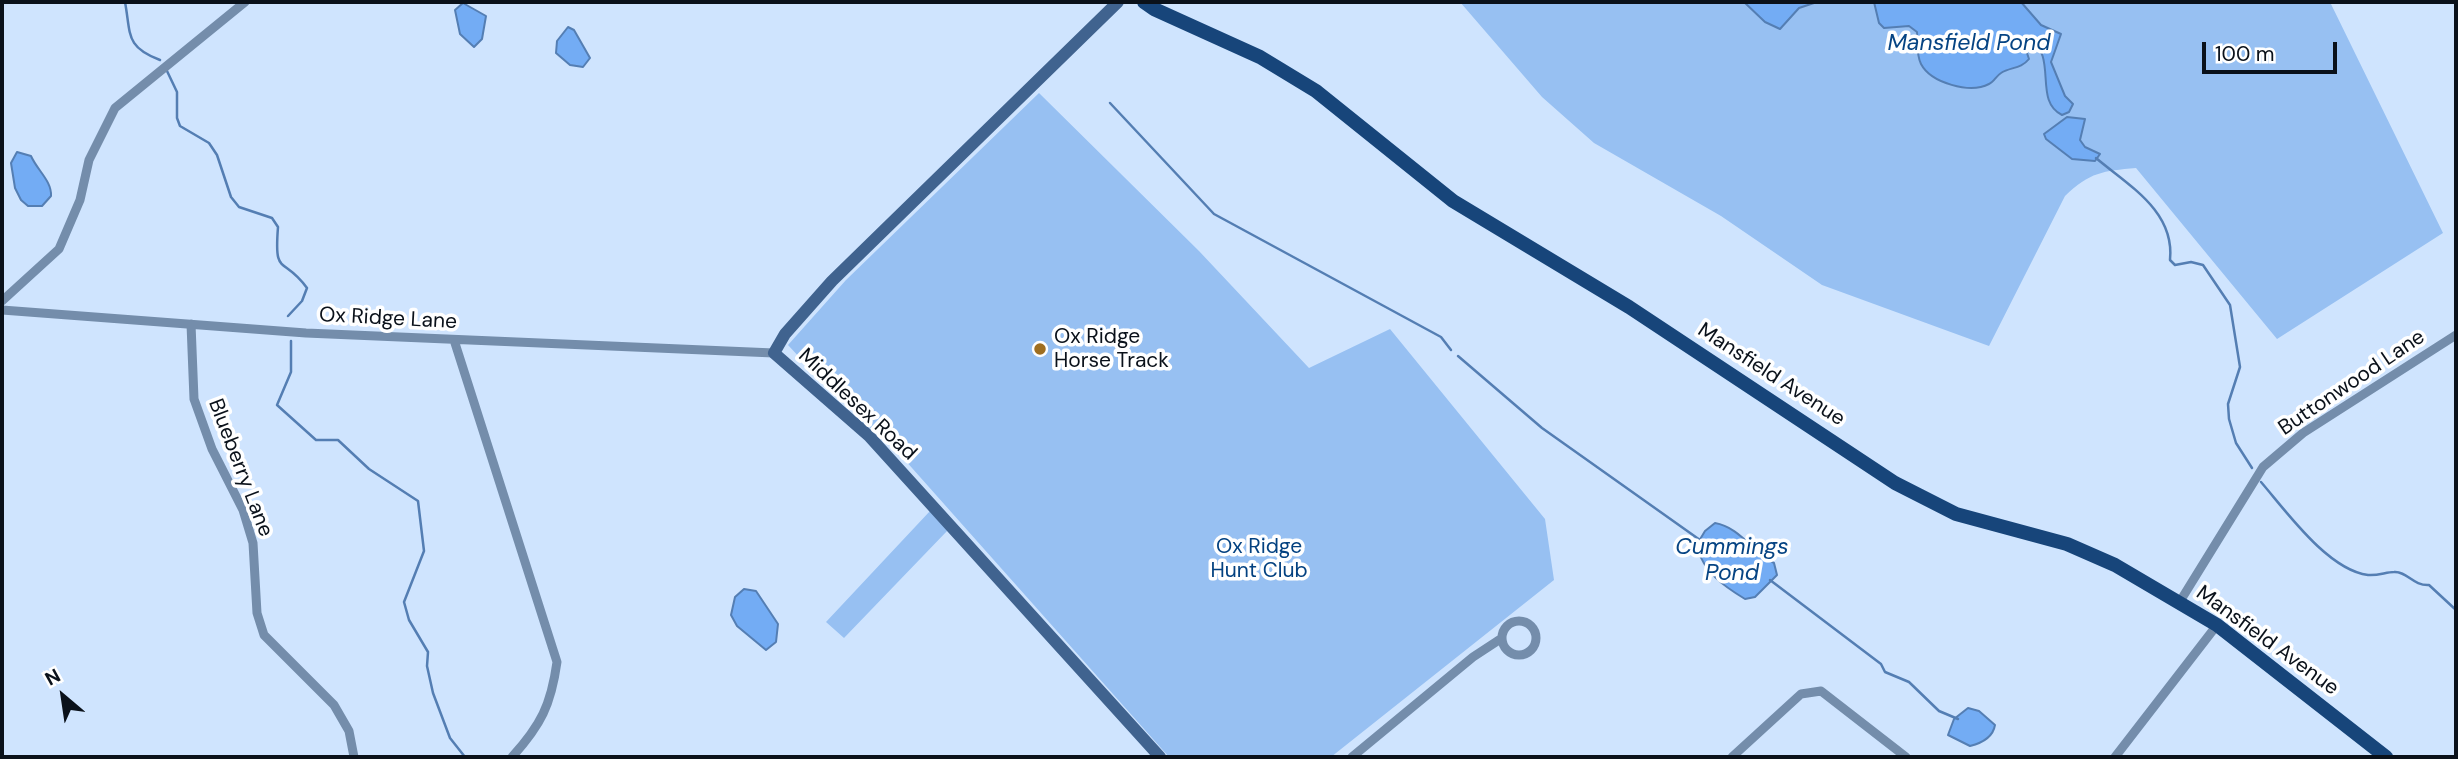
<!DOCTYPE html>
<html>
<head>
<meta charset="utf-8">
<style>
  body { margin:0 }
  #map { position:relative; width:2458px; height:759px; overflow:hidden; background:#cfe4fe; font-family:"DM Sans",sans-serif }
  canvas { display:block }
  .frame { position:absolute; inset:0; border:4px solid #0a111a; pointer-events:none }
  .north { position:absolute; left:28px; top:661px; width:70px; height:70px; -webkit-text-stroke:5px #fff; paint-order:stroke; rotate:331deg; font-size:19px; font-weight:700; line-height:28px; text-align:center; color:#0a111a }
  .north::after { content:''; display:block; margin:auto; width:24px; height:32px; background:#0a111a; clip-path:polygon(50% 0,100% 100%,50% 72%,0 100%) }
  .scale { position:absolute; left:2202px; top:42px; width:135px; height:32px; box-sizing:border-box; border:4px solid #0a111a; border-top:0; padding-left:9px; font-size:21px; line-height:24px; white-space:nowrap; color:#0a111a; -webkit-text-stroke:5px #fff; paint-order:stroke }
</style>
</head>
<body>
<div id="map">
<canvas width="2458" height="759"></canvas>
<div class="frame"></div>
<div class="north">N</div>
<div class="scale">100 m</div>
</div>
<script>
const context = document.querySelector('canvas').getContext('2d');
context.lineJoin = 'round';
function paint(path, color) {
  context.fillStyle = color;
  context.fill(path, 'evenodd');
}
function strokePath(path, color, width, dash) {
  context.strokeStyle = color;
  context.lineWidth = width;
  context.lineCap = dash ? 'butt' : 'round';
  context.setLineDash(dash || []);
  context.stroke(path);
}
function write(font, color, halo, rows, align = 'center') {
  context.font = font + ' "DM Sans",sans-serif';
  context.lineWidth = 7;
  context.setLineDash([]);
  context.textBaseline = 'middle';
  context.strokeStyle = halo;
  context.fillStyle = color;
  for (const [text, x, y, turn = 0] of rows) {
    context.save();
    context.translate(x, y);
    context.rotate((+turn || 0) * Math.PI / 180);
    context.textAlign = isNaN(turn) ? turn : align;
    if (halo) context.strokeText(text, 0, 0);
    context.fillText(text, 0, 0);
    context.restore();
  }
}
paint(new Path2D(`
  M1460,2h870l113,231 -166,106 -141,-171c-33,3 -46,4 -71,28l-76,150 -167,-61 -101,-69 -127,-73 -52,-46z
  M1039,93l160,158 110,117 81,-39 155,190 9,61 -223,177h-162l-265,-298 -78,-73 -38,-41 58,-65z
  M930,511l18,19 -104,108 -18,-16z`), '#97c0f2');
const water = new Path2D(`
  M1744,2h73l-18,6 -19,21 -15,-7z
  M1874,2h147l20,23 20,9 -10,28 14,34 8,8 -4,8 -7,3c-29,-14 -4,-58 -32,-76l-6,5 5,15c-8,10 -19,8 -28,14 -5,3 -7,9 -12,11 -19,10 -58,-1 -68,-20 -5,-10 -3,-22 -4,-32l-8,-6 -25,2 -5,-5z
  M463,3l23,13 -4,23 -8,8 -14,-13 -5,-24z
  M568,27l6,3 16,28 -7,9 -13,-2 -14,-12 1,-12z
  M2067,117l18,2 -5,21 5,7 15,7 -5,7 -23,-2 -26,-20 -2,-5z
  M17,152l14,4c6,14 21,25 20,40l-9,10h-14l-7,-6 -6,-12 -4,-25z
  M1715,523c24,4 37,28 59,40l3,12 -22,22 -10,2c-23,-14 -40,-26 -49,-53l9,-15z
  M744,589l12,2 22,33 -2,18 -10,8 -29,-24 -6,-11 4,-18z
  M1968,708l11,3 16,14c-2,12 -13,18 -25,21l-22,-11 6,-16z`);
paint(water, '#73acf4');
strokePath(water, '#547eb3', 2);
strokePath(new Path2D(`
  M125,2c6,32 0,45 35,58
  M167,71l10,21v26l3,8 29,17 8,12 14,42 8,10 33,11 6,9c-4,51 5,28 29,61l-5,13 -14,15
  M1110,103l104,111 227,123 10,13
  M2096,158c33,28 79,53 74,102l5,5 16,-3 12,3 27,40 10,62 -12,37 1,15 7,24 16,25
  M291,341v31l-14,33 39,35h22l31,29 49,32 6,50 -20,51 5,18 19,32 -1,14 6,27 17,45 15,19
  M1458,356l84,72 158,112
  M2261,482c25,29 67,88 107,93 10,1 18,-3 26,-3 13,-1 19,14 35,13l27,25
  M1770,580l111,84 4,8 24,10 30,29 19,8`), '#547eb3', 2.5);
strokePath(new Path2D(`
  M2,301l57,-52 21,-49 9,-40 26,-52 130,-106
  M2,310l304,23 468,20
  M191,324l3,75 18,50 31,61 10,33 4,70 7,22 70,70 15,26 5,26
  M454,340l103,322c-6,43 -16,63 -45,95
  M2179,603l84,-136 40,-34 153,-98
  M1502 638a17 17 0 1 1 34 0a17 17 0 1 1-34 0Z
  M1352,757l121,-100 29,-19
  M1732,757l69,-63 20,-3 85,66
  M2115,757l102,-132`), '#748dab', 9);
strokePath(new Path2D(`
  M1118,2l-286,279 -47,53 -11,19 95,83 291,321`), '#40638f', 12);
strokePath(new Path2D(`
  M1144,2l10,7 106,48 56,34 137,110 176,106 266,176 61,31 111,30 48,21 102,60 169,132`), '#17457a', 14);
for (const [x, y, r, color] of [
  [1040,349,7,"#9e6e21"]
]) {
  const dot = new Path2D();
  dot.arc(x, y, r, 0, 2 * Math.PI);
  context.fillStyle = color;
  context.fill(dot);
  strokePath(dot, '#fff', 2.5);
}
write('21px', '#0a111a', '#fff', [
  ["Ox Ridge Lane",388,319,3],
  ["Mansfield Avenue",1771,375,33],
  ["Buttonwood Lane",2352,383,-34],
  ["Middlesex Road",857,405,43],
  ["Blueberry Lane",240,468,69],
  ["Mansfield Avenue",2267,641,36]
]);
write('21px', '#0a111a', '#fff', [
  ["Ox Ridge",1054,337],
  ["Horse Track",1054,361]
], 'left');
write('21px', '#034180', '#fff', [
  ["Ox Ridge",1259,547],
  ["Hunt Club",1259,571]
]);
write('italic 23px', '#064483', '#fff', [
  ["Mansfield Pond",1969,44],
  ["Cummings",1732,548],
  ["Pond",1732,574]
]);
</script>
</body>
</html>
